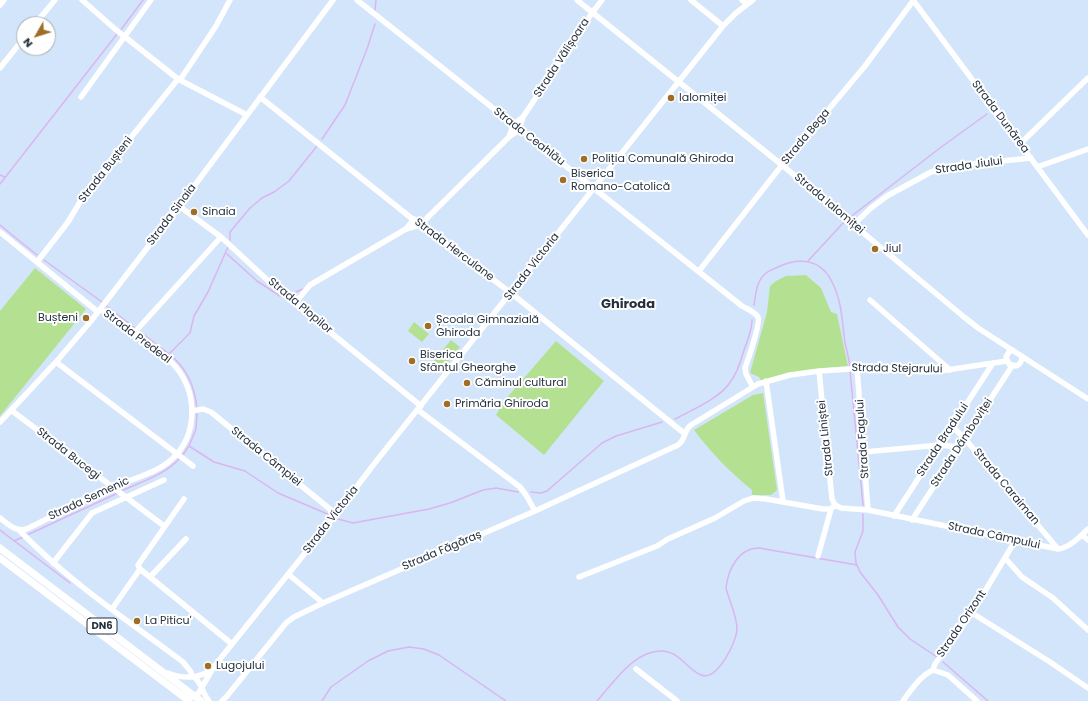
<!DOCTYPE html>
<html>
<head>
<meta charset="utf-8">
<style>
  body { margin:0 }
  #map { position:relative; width:1088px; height:701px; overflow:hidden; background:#d3e5fa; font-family:Poppins,sans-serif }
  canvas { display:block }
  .north { position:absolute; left:16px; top:16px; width:40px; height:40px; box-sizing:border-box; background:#fff; border:1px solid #a8adb2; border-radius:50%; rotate:231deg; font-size:11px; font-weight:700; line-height:16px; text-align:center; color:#25313e }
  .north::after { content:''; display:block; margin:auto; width:14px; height:18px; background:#9f6d23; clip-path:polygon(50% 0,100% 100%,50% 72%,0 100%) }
</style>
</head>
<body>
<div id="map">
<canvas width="1088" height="701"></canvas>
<div class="north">N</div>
</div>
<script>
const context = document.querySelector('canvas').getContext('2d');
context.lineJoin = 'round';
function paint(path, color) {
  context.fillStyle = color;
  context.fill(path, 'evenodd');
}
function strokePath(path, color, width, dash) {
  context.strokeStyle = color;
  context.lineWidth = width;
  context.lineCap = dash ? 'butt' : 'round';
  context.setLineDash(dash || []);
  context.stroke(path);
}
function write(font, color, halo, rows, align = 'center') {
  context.font = font + ' Poppins,sans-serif';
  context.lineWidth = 4;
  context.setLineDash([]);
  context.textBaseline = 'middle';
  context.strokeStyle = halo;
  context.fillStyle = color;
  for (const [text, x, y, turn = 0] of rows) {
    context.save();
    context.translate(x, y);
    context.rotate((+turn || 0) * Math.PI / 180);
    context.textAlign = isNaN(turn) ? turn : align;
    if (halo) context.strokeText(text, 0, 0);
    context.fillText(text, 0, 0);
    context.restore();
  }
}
paint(new Path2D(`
  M35,268l51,41 -86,107v-105z
  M806,275l15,13 10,24 6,2 11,52c-30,2 -59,7 -87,15l-2,-4 -9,-4 17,-61 3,-26 6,-5 10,-5z
  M414,322l15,12 -7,8 -14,-11z
  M451,340l9,7 -18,22 -9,-7z
  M556,341l48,40 -60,74 -48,-40 8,-14z
  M763,393l14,97 -6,5h-19v-5c-22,-18 -41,-37 -58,-60l59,-35z`), '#b4e191');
strokePath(new Path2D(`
  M375,10l1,-10
  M120,31l23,-31
  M322,139l23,-34 22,-56 8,-25
  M0,175l5,2
  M0,184l117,-150
  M0,225l37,30
  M230,240v-8l20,-24 12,-10 12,-6 15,-11 28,-35
  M227,254l30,27 23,15
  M44,260l58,42
  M808,261l36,-39 9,-7 87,-67 47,-34
  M291,294l12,-5
  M105,305l30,23
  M754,305c2,-11 2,-23 11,-31 3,-3 9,-5 13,-7 20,-10 42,-8 53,13 11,20 11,41 14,63 2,8 4,16 5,24
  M138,330l31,24
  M850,371l13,134
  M197,409c-2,-22 -11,-42 -28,-55l21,-21 4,-17 14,-24 20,-45
  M197,413l-1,16 -7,17 25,16 31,9 33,22 52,22
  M675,419c17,-9 46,-21 56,-38 7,-9 10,-21 13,-31 4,-10 8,-20 8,-30
  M183,455l5,-8
  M121,491c20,-9 44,-16 59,-33
  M531,492l10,1 6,-2 55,-48 14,-7 46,-14
  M863,514v17l-8,21 1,11 4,9 18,23 20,32 12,12 27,18
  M338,519l15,4 76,-14 21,-6 33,-13 13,-2 22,4
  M0,530l70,53
  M27,535l91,-42
  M14,541l9,-4
  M943,662l45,39
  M322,701l9,-14 37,-26 20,-10 21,-4 15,2 15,6 67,46
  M597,701c17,-19 36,-49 63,-50 19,-1 26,18 41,24 16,7 36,-34 36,-46 0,-14 -8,-28 -11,-41 2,-18 12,-40 33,-40l98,17`), '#dab5f1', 1.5);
strokePath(new Path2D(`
  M82,0l33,29 63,50 69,36
  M357,0c128,103 257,204 385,306 5,3 13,6 16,11 3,5 -10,43 -13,51l1,6 7,13
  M577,0l205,165 182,152 14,11 110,71
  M691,0l32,26
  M742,0l5,4
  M913,0l175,235
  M0,5l4,-5
  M35,24l20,-24
  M0,68l24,-30
  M180,80l36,-54 14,-26
  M81,97l70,-97
  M260,97l160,128 91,68 174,141
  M523,117l69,-104 10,-13
  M1020,144l68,-66
  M1037,167l51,-18
  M179,206l42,31 55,51 145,118
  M414,219l-8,10 14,-4 89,-88 10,-7 4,-13 -10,8 -4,12
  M853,225l18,-17 16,-12 44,-24 22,-6 78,-8
  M0,232l98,80
  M37,262l31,-40 15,-25 95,-118
  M699,271l83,-106 83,-99 48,-65
  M870,300l80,70
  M295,303l15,-18 96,-56
  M134,333l87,-96
  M1013,350l-4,2 -3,5 3,7 7,2c5,-2 6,-5 6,-10
  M56,362l137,104
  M857,368l11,142
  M819,371l13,128 3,6
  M766,381l17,120
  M11,410l153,116
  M418,410l102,77 6,8 9,16
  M192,411l11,-2 8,3 125,102
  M0,422l56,-60 35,-41 83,-108 159,-213
  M952,426l14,14 92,109
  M864,452l76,-7 19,2
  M184,499l-46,66 2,4 92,75
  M835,505l6,3 27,2 190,39c11,-1 22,-12 30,-20
  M894,516l99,-153
  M0,518c10,8 17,15 29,10 28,-14 55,-28 82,-40 20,-9 45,-14 61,-29 26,-24 26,-66 3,-93 -7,-8 -16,-13 -24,-19 -16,-13 -34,-26 -51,-38
  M912,520l100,-154
  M19,530c49,51 108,90 164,132l8,10 1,5
  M1082,535l6,5
  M818,556l13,-47
  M1005,558l17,19 31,21 35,32
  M53,563l39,-50 72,-33
  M288,574l35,29
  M150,577l36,-38
  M579,577l78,-31 11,-7 47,-21 29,-17 9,-3 13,1 57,10h8l4,-4
  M112,609l28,-40
  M972,613l78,49 38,26
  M636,669l41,32
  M933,670l15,5 29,26
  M168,673c14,6 31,6 44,-4l118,-147 44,-58 349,-438 13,-13 17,-13
  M194,677c8,6 8,16 15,24
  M182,694l10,3 6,-3 14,-24
  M222,701l5,-5 59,-73 8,-6 29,-14 212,-92 143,-66c8,-5 5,-14 13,-20l67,-41 32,-9 29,-4 48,-3 59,4 14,-1 67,-10
  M903,701c8,-11 17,-25 30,-31l2,-6 37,-51 43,-72`), '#fff', 5.5);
strokePath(new Path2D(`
  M0,548l201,153
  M0,558l189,143`), '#fff', 7);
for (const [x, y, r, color] of [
  [671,98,4,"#9f6d23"],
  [584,159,4,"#9f6d23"],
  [563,180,4,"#9f6d23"],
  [194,212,4,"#9f6d23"],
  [875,249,4,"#9f6d23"],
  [86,318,4,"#9f6d23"],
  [428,326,4,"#9f6d23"],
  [412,361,4,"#9f6d23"],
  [467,383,4,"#9f6d23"],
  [447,404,4,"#9f6d23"],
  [137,621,4,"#9f6d23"],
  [208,666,4,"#9f6d23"]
]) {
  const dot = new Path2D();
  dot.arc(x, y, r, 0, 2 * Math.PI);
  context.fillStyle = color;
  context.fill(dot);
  strokePath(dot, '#fff', 1.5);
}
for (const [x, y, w] of [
  [102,626,30]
]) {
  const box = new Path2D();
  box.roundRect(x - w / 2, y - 8, w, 16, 3);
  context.fillStyle = '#fff';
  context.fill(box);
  strokePath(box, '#25313e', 1);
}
write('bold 10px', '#25313e', null, [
  ["DN6",102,626]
]);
write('11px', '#25313e', '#fff', [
  ["Strada Vălișoara",562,58,-57],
  ["Strada Dunărea",1000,117,53],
  ["Strada Ceahlău",529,137,38],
  ["Strada Bega",806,137,-50],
  ["Strada Jiului",969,166,-8],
  ["Strada Bușteni",106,170,-52],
  ["Strada Ialomiței",829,204,40],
  ["Strada Sinaia",172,215,-53],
  ["Strada Herculane",454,250,37],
  ["Strada Victoria",532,267,-52],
  ["Strada Plopilor",300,306,40],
  ["Strada Predeal",137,337,37],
  ["Strada Stejarului",897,369,1],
  ["Strada Liniștei",826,438,-96],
  ["Strada Fagului",863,439,-94],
  ["Strada Bradului",943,440,-57],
  ["Strada Dâmboviței",962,443,-57],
  ["Strada Bucegi",68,454,38],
  ["Strada Câmpiei",266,457,39],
  ["Strada Caraiman",1006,487,50],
  ["Strada Semenic",89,499,-25],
  ["Strada Victoria",331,520,-52],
  ["Strada Câmpului",994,536,12],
  ["Strada Făgăraș",442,551,-23],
  ["Strada Orizont",962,624,-56]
]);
write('11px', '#25313e', '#fff', [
  ["Ialomiței",679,98],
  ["Poliția Comunală Ghiroda",592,159],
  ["Biserica",571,174],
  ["Romano-Catolică",571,187],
  ["Sinaia",202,212],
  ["Jiul",883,249],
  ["Bușteni",78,318,"right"],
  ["Școala Gimnazială",436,320],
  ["Ghiroda",436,333],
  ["Biserica",420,355],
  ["Sfântul Gheorghe",420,368],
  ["Căminul cultural",475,383],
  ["Primăria Ghiroda",455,404],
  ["La Piticu'",145,621],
  ["Lugojului",216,666]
], 'left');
write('bold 13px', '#25313e', '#fff', [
  ["Ghiroda",628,305]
]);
</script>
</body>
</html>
